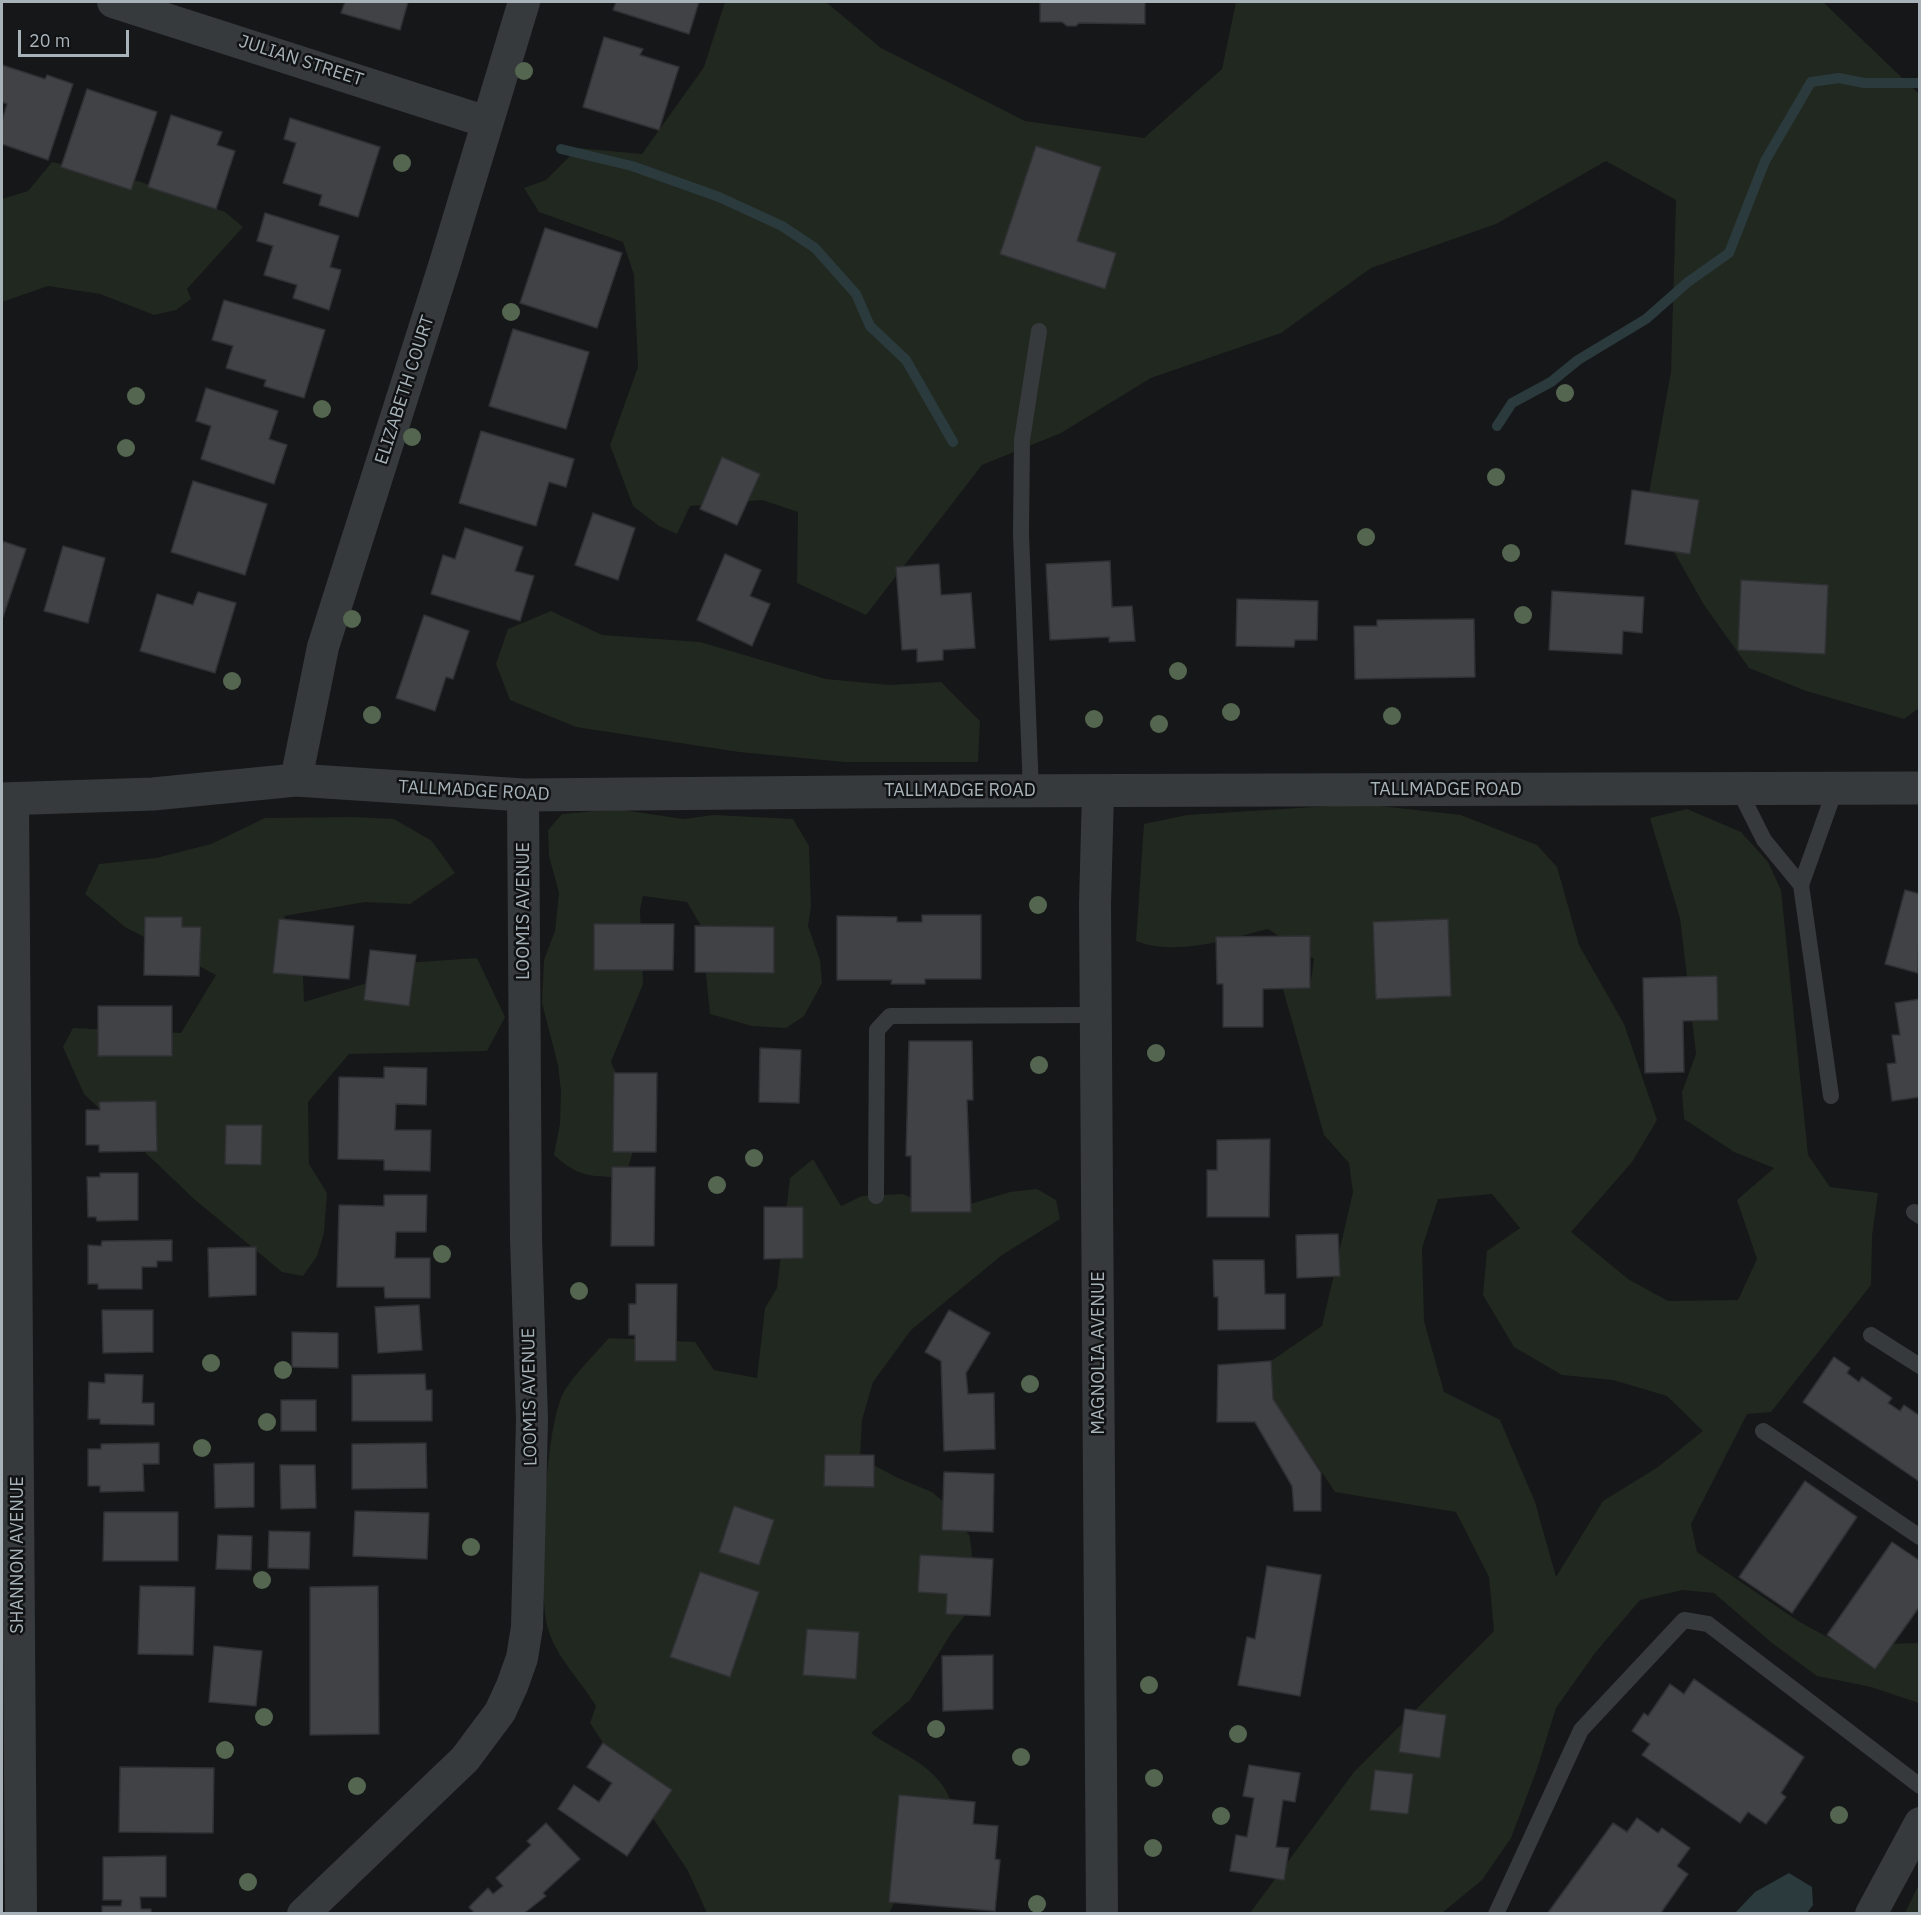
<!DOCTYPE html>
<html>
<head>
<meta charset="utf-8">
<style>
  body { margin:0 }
  #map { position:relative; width:1921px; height:1915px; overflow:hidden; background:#161718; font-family:"IBM Plex Sans",sans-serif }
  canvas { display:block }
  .frame { position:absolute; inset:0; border:3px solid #a7b2b9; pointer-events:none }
  .scale { position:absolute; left:18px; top:30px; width:111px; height:27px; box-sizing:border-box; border:3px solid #a7b2b9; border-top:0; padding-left:8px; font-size:18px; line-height:21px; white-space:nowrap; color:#a7b2b9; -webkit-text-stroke:4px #111213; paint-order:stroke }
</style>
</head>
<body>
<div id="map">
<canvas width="1921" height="1915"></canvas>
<div class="frame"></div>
<div class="scale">20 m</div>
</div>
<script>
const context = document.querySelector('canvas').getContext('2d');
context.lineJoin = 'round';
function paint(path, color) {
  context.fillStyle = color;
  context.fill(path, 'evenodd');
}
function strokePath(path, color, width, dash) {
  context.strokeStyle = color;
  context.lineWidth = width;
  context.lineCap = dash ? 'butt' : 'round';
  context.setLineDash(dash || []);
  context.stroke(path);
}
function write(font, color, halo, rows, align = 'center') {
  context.font = font + ' "IBM Plex Sans",sans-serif';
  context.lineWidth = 5;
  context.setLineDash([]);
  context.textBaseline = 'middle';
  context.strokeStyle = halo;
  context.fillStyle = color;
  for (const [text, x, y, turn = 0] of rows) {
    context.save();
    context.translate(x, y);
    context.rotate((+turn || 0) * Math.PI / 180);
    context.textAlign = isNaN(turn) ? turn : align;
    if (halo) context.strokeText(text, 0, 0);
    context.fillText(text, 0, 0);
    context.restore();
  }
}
paint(new Path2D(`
  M725,2h101l55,46 144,73 119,17 78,-69 14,-67h587l96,92v614l-15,11 -98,-28 -57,-23 -45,-63 -57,-101 24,-132 5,-172 -70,-39 -110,63 -125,44 -90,65 -130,45 -90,55 -79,32 -116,150 -69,-32 1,-71 -36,-12 -72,6 -13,28 -18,-8 -26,-20 -23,-61 28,-78 -4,-92 -11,-33 -84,-30 -15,-24 22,-8 32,-32 64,6 62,-87z
  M52,162l89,20 84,30 18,15 -56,62 4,10 -15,11 -22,5 -54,-21 -52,-8 -46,16v-103l26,-8z
  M551,611l51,24 98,7 126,37 64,6 51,-3 39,39 -2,41h-134l-105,-10 -163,-25 -66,-27 -14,-36 12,-35z
  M1362,804l99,11 76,30 20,22 22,78 45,79 33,96 -25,42 -61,70 57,47 40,22 70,-1 19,-41 -20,-59 37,-32 -40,-16 -50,-33 -2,-27 14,-38 -16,-136 -30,-100 37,-9 54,23 27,30 13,28 27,265 22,32 48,6 -6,43 -1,49 -100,127 -24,2 -56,110 6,28 101,69 44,24 77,-2v60l-48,-16 -54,-11 -45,-33 -58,-50 -32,-3 -42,10 -45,53 -39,55 -19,61 -26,69 -29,42 -40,33h-192l104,-141 140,-141 -5,-54 -33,-65 -121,-20 -62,-93 -2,-38 51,-35 31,-134 -4,-29 -25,-28 -41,-146 27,-1 4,-29 -46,-30c-41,10 -91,28 -132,12l8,-117 43,-9zM1492,1194l28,34 -33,23 -4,44 31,52 48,28 51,5 54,16 36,35 -45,36 -55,34 -47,76 -21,-75 -35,-82 -56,-28 -20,-71 -2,-73 16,-49z
  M617,809l66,10 31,-4 79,4 16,27 2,61 -3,19 12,34 2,23 -18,33 -18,12 -34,-2 -42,-12 -9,-88 -14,-24 -44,-6 -3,14 3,74 -32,78c17,39 35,76 12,115 -32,0 -45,0 -69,-22l6,-32 1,-32 -3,-26 -16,-62 2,-43 11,-29 4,-38 -10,-37 -1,-26 14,-16z
  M354,817l40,2 38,22 23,32 -45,31 -45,-2 -81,14 18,35 2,51 60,-18 40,-21 73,-5 28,59 -18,34 -138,3 -41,48 1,62 18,29 -3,40 -7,23 -14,20 -21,-4 -88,-73 -110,-105 -21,-47 10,-19 108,5 35,-58 -91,-48 -40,-33 14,-30 57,-6 55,-14 54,-26z
  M813,1159l28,47 21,-10 41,-2 30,14 34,-3 43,-13 27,-3 19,11 4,19 -58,36 -91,75 -38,52 -11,38 -2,38 38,20 34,14 21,18 17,27 4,38 -1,30 -21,27 -42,68 -39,33c27,20 66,32 79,66l-20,20 -21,57 -20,37h-182l-19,-42 -98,-148 6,-17c-15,-25 -40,-49 -48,-77 -11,-38 -4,-207 17,-239 12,-19 30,-36 44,-52l86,4 19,28 43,8 8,-70 12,-20 13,-110z
  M1919,1884v29h-14z`), '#212820');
paint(new Path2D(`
  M1789,1873l23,14 1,18 -6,8h-72l20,-21z`), '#2b3a3d');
strokePath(new Path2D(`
  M561,149l71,17 87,31 63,29 33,22 41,46 14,32 36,34 47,82
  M1497,426l15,-23 39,-21 27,-22 68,-41 42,-37 41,-29 36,-92 46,-79 28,-4 25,5h56`), '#2b3a3d', 10);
const building = new Path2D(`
  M345,2h63l-8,28 -59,-17z
  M616,2h83l-10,32 -76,-24z
  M1040,2h105v22l-66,-1 -3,3h-9l-5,-4h-22z
  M604,37l39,12 -3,6 39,12 -20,63 -76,-23z
  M2,65l43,14 2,-4 26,9 -25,76 -46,-16v-23l5,-17 -5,-2z
  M87,89l70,23 -26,78 -70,-23z
  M171,115l51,17 -5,13 18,6 -19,58 -68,-22z
  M290,118l90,29 -22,70 -39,-12 3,-10 -39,-12 13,-40 -12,-4z
  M1036,146l65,21 -24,74 39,12 -11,36 -105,-35z
  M265,213l74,23 -9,31 11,3 -12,40 -36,-12 4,-13 -33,-10 9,-29 -16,-5z
  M545,228l77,25 -25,75 -77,-25z
  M224,300l101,30 -21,68 -40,-12 2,-6 -40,-12 7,-22 -21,-6z
  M513,329l76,23 -23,77 -77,-23z
  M206,388l72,23 -9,28 18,6 -13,39 -73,-25 10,-33 -15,-5z
  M481,431l93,28 -8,28 -17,-5 -13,44 -77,-23z
  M722,457l38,17 -23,51 -37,-16z
  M193,481l74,23 -22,71 -74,-23z
  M1632,490l67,10 -9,54 -65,-10z
  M593,513l42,15 -17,52 -43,-15z
  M465,528l58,19 -8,24 19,5 -14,45 -89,-27 12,-39 12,4z
  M2,541l24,8 -23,68h-1z
  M63,546l42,12 -17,65 -44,-12z
  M725,554l36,16 -11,26 20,8 -18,42 -55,-26z
  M1110,561l2,46 20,-1 3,35 -26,1v-5l-59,3 -4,-76z
  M939,564l2,31 30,-2 4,55 -32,2v10l-26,2v-13l-15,1 -6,-83z
  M1741,580l87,5 -3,69 -87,-4z
  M1552,591l92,6 -2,36 -19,-2 -1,23 -73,-4z
  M198,592l38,11 -21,70 -75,-22 17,-57 36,11z
  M1237,599l81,2 -1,39h-22l-1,7 -58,-1z
  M424,615l45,16 -16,48 -7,-2 -11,34 -39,-13z
  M1474,619l1,58 -120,2 -1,-53h23v-6z
  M1905,890l15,4 -2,79 -33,-9z
  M922,915h59v64h-56v5h-34l1,-4h-55v-64l60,1v5h25z
  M145,917h37v10h19l-2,49 -55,-1z
  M279,919l75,7 -5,53 -76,-6z
  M1448,919l3,77 -75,3 -3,-77z
  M594,924h80l-1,46h-79z
  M695,926l79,1v46l-79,-1z
  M1310,936v52l-47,1v38h-40v-43h-6l-1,-47z
  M370,950l46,5 -7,51 -45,-6z
  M1717,976l1,44 -35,1 1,51 -39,1 -2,-95z
  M1920,999v98l-28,4 -5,-37 9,-1 -4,-28h8l-5,-32z
  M98,1006h74v50h-74z
  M909,1041h63l1,59h-6l4,112h-60v-56h-5z
  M760,1048l41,2 -2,53 -40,-1z
  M384,1067l43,1 -1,37 -30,-1 -1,26h36l-1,41 -46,-1v-10l-46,-1 1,-82 45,1z
  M614,1073h43l-1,79h-43z
  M156,1101l1,50 -58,1v-7h-13v-35h14l-1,-8z
  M226,1125h36l-1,40 -36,-1z
  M1270,1139l-1,78h-62v-47h10v-30z
  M612,1167h43l-1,79h-43z
  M100,1173h38v47l-41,1 -1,-4h-8l-1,-40h13z
  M384,1195h43l-1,37h-30l-1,26h35v40h-45l-1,-11h-47l2,-82 45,1z
  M764,1207h39v51l-39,1z
  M1338,1234l2,42 -43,2 -1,-43z
  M172,1240v21h-15v6h-15v22h-44v-5h-10v-39l13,1 1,-5z
  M256,1247v48l-47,2 -1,-49z
  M1213,1260h51l1,34h20v35l-67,1v-33h-4z
  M636,1284h41l-1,77h-41v-26h-6v-31h7z
  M419,1305l3,45 -44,3 -3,-46z
  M102,1310h51v42l-50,1z
  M949,1310l41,23 -24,40 2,21 26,-1 1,56 -51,2 -3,-90 -16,-9z
  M292,1332l46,1v35l-46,-1z
  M1834,1357l16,11 -3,5 12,9 3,-5 30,21 -4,5 12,8 4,-6 16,11v66l-117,-80z
  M1271,1361l2,38 48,74v38h-27l-2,-25 -37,-64h-38l1,-57z
  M105,1374l38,1 -1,28h12v22l-54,-1v-5h-12l1,-37 16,1z
  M425,1374l1,16h6v31h-80v-46z
  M281,1400h35v31h-35z
  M159,1443v21h-16l1,27 -44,1v-6h-12v-37h13v-5z
  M426,1443l1,45 -75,1v-45z
  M825,1455h49v32l-50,-1z
  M254,1463v44l-39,1 -1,-44z
  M280,1465h35l1,43 -35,1z
  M944,1472l50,2 -1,58 -51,-2z
  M1805,1481l52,36 -65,96 -53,-36z
  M734,1506l40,14 -15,45 -40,-13z
  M355,1511l74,2 -2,46 -74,-3z
  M104,1512h74v49h-75z
  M269,1531l41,1 -1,37 -41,-1z
  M218,1535l34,1 -1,34 -35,-1z
  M1892,1542l28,19v45l-45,63 -48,-34z
  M920,1555l73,4 -3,57 -44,-2 1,-20 -29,-2z
  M1267,1566l54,9 -21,121 -62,-11 9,-48 8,2z
  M700,1572l59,20 -29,85 -60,-20z
  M140,1586l55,1 -2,68 -55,-1z
  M378,1586l1,148 -69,1v-148z
  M807,1629l52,3 -3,47 -53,-4z
  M214,1646l48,5 -6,55 -47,-4z
  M993,1655v54l-50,2 -1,-55z
  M1694,1679l110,78 -23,36 5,4 -20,27 -18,-12 -8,11 -98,-68 8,-11 -18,-13 12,-18 4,3 22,-32 14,10z
  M1405,1709l41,6 -6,43 -41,-6z
  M603,1743l69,47 -45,66 -69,-47 16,-24 25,17 13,-19 -25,-16z
  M1249,1765l51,8 -5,29 -12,-2 -7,47 13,1 -5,32 -54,-9 6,-36 11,2 7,-39 -11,-2z
  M120,1767l94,1 -1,65 -94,-1z
  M1375,1770l38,4 -5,40 -38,-4z
  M899,1795l76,7 -2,22 25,2 -3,33 5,1 -5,51 -106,-9z
  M1637,1818l21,15 4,-5 28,20 -13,18 11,8 -28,40h-113l66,-91 14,9z
  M546,1823l34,36 -37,34 3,3 -23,18h-48l-6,-7 19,-19 5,6 10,-8 -7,-8 35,-33 -4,-4z
  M166,1856v41h-26l1,12h10v5h-49v-8h19l1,-6h-19v-43z`);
paint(building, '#404245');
strokePath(building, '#303134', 1.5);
strokePath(new Path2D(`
  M1738,788l26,52 37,45
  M1031,792l-10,-258 1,-94 17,-109
  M1831,1096l-30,-211 35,-98
  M876,1196l1,-166 13,-14 206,-1
  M1914,1212l6,4
  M1871,1335l49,31
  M1763,1431l157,106
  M1496,1914l85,-184 103,-110 24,4 212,162`), '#373a3d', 16);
strokePath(new Path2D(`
  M113,2l374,120
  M296,780l27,-133 122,-384 79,-261
  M1098,792l-3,112 7,1010
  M13,800l8,1114
  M303,1914l162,-155 35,-47 12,-26 10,-28 5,-31 5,-208 -6,-180 -3,-444
  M1871,1914l49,-91`), '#373a3d', 32);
strokePath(new Path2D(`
  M2,799l151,-5 143,-14 227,15 440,-4 957,-3`), '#373a3d', 33);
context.fillStyle = '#546550';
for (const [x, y] of [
  [524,71],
  [402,163],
  [511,312],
  [1565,393],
  [136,396],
  [322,409],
  [412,437],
  [126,448],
  [1496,477],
  [1366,537],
  [1511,553],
  [1523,615],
  [352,619],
  [1178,671],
  [232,681],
  [1231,712],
  [372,715],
  [1392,716],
  [1094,719],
  [1159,724],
  [1038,905],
  [1156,1053],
  [1039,1065],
  [754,1158],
  [717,1185],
  [442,1254],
  [579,1291],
  [211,1363],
  [283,1370],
  [1030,1384],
  [267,1422],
  [202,1448],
  [471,1547],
  [262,1580],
  [1149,1685],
  [264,1717],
  [936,1729],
  [1238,1734],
  [225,1750],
  [1021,1757],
  [1154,1778],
  [357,1786],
  [1839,1815],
  [1221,1816],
  [1153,1848],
  [248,1882],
  [1037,1904]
]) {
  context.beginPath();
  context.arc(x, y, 9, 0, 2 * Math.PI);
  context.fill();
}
write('18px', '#a7b2b9', '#111213', [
  ["JULIAN STREET",301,61,18],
  ["ELIZABETH COURT",405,390,-72],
  ["TALLMADGE ROAD",1446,790],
  ["TALLMADGE ROAD",474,791,3],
  ["TALLMADGE ROAD",960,791],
  ["LOOMIS AVENUE",524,911,-90],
  ["MAGNOLIA AVENUE",1099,1353,-90],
  ["LOOMIS AVENUE",530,1397,-91],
  ["SHANNON AVENUE",18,1555,-90]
]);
</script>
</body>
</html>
